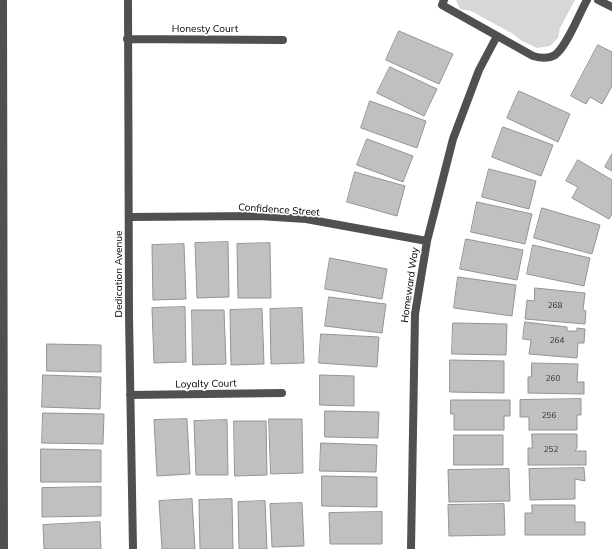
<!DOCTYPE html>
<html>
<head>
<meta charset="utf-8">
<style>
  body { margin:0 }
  canvas { display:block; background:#fff }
</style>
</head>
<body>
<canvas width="612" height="549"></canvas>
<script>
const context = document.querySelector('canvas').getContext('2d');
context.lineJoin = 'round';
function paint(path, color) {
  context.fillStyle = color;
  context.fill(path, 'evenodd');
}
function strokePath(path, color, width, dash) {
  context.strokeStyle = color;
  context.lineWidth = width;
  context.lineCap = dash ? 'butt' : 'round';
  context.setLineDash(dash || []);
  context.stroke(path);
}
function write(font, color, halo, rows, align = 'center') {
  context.font = font + ' Mulish,sans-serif';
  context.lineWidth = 3.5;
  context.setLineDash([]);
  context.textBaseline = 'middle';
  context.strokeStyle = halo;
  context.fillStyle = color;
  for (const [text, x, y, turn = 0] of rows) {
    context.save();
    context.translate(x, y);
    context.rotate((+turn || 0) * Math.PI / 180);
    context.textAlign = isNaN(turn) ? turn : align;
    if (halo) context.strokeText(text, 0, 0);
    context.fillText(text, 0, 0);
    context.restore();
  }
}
paint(new Path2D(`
  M456,0h119l-15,28 -2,10 -8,8 -13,2 -15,-7 -9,-7 -42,-23 -11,-2z`), '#d7d7d7');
const building = new Path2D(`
  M399,31l54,23 -14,30 -53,-24z
  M598,45l14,7v34l-10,18 -12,-7 -4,7 -15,-8z
  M390,67l47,22 -13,27 -47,-23z
  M519,91l51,23 -12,28 -51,-24z
  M370,101l56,20 -9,27 -56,-20z
  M503,127l50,18 -12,31 -49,-19z
  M367,139l46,17 -10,26 -46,-17z
  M612,154v17l-7,-4z
  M578,160l34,20v34l-3,5 -37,-21 6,-11 -12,-6z
  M489,169l47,12 -7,28 -47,-12z
  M355,172l50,14 -8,30 -50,-14z
  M477,202l55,12 -7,30 -54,-12z
  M542,208l58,17 -8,29 -58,-16z
  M466,239l57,11 -6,30 -57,-11z
  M228,242l1,55 -32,1 -2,-55z
  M270,243l1,55h-33l-1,-54z
  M184,244l2,55 -33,1 -1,-55z
  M533,245l57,13 -6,28 -57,-12z
  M330,258l57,11 -5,30 -57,-10z
  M458,277l58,8 -4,31 -58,-8z
  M535,288l50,5 -2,17 3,1 -1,13 -60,-5 2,-19 7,1z
  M329,297l57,7 -4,29 -57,-7z
  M185,307l1,55 -32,1 -2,-55z
  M302,308l2,55 -33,1 -1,-55z
  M262,309l2,55 -33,1 -1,-55z
  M192,310h32l2,54 -33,1z
  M525,322l42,5v4h10v-3l8,1 -1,14h-6l-1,15 -48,-4 2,-14 -8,-1z
  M453,323l54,1 -1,31 -54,-1z
  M321,334l58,3 -2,30 -58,-4z
  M47,344l54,1v27l-54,-1z
  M450,360l54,1v32l-54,-1z
  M532,363l46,1 -1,18h7v12l-56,-1v-16h3z
  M43,375l58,2 -1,32 -58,-2z
  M320,375l34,1v30l-34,-1z
  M581,399v16h-4v15h-48v-13h-9v-17z
  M451,400h59v16h-6v14h-50v-16h-3z
  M325,411l54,1 -1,26 -53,-1z
  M43,413l61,1 -1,30 -61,-1z
  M187,419l3,55 -33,2 -3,-56z
  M269,419h33l1,54 -32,1z
  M227,420l1,55h-32l-2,-54z
  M234,421h32l1,54 -32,1z
  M532,434h45v14l-2,3h11v14h-58v-17h4z
  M454,435h49v30h-49z
  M321,443l56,2 -1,27 -56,-1z
  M41,449l60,1v32h-60z
  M584,468l1,13 -10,-2v20l-45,1 -1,-31z
  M509,469l1,32 -61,1 -1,-32z
  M322,476l55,1v30l-55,-1z
  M101,487v29l-59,1v-29z
  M192,499l3,50h-33l-3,-48z
  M232,499l1,50h-33l-1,-49z
  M265,501l2,48h-28l-1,-47z
  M302,503l2,43 -32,1 -2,-43z
  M504,504l1,31 -56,1 -1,-31z
  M532,505h43v17h10v13h-60v-22h7z
  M382,512v32h-52l-1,-31z
  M100,522l1,27h-57l-1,-24z`);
paint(building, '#c0c0c0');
strokePath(building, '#949494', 1);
strokePath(new Path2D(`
  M128,0l1,315 4,234
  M444,0l-2,5 91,51c7,2 15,3 22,-1 12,-9 24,-41 32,-55
  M598,0l14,7
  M127,39l156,1
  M129,217l130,-1 47,3 121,22
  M130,395l152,-2
  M411,549l4,-235 12,-73 26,-102 26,-69 18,-34`), '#505050', 8);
strokePath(new Path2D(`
  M3,0l1,549`), '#505050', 8);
write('8px', '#303030', null, [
  ["268",555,306],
  ["264",557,341],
  ["260",553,379],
  ["256",549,416],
  ["252",551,450]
]);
write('10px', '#000', '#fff', [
  ["Honesty Court",205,29],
  ["Confidence Street",279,210,4],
  ["Dedication Avenue",119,274,-90],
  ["Homeward Way",410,285,-82],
  ["Loyalty Court",206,384,-1]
]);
</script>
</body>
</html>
